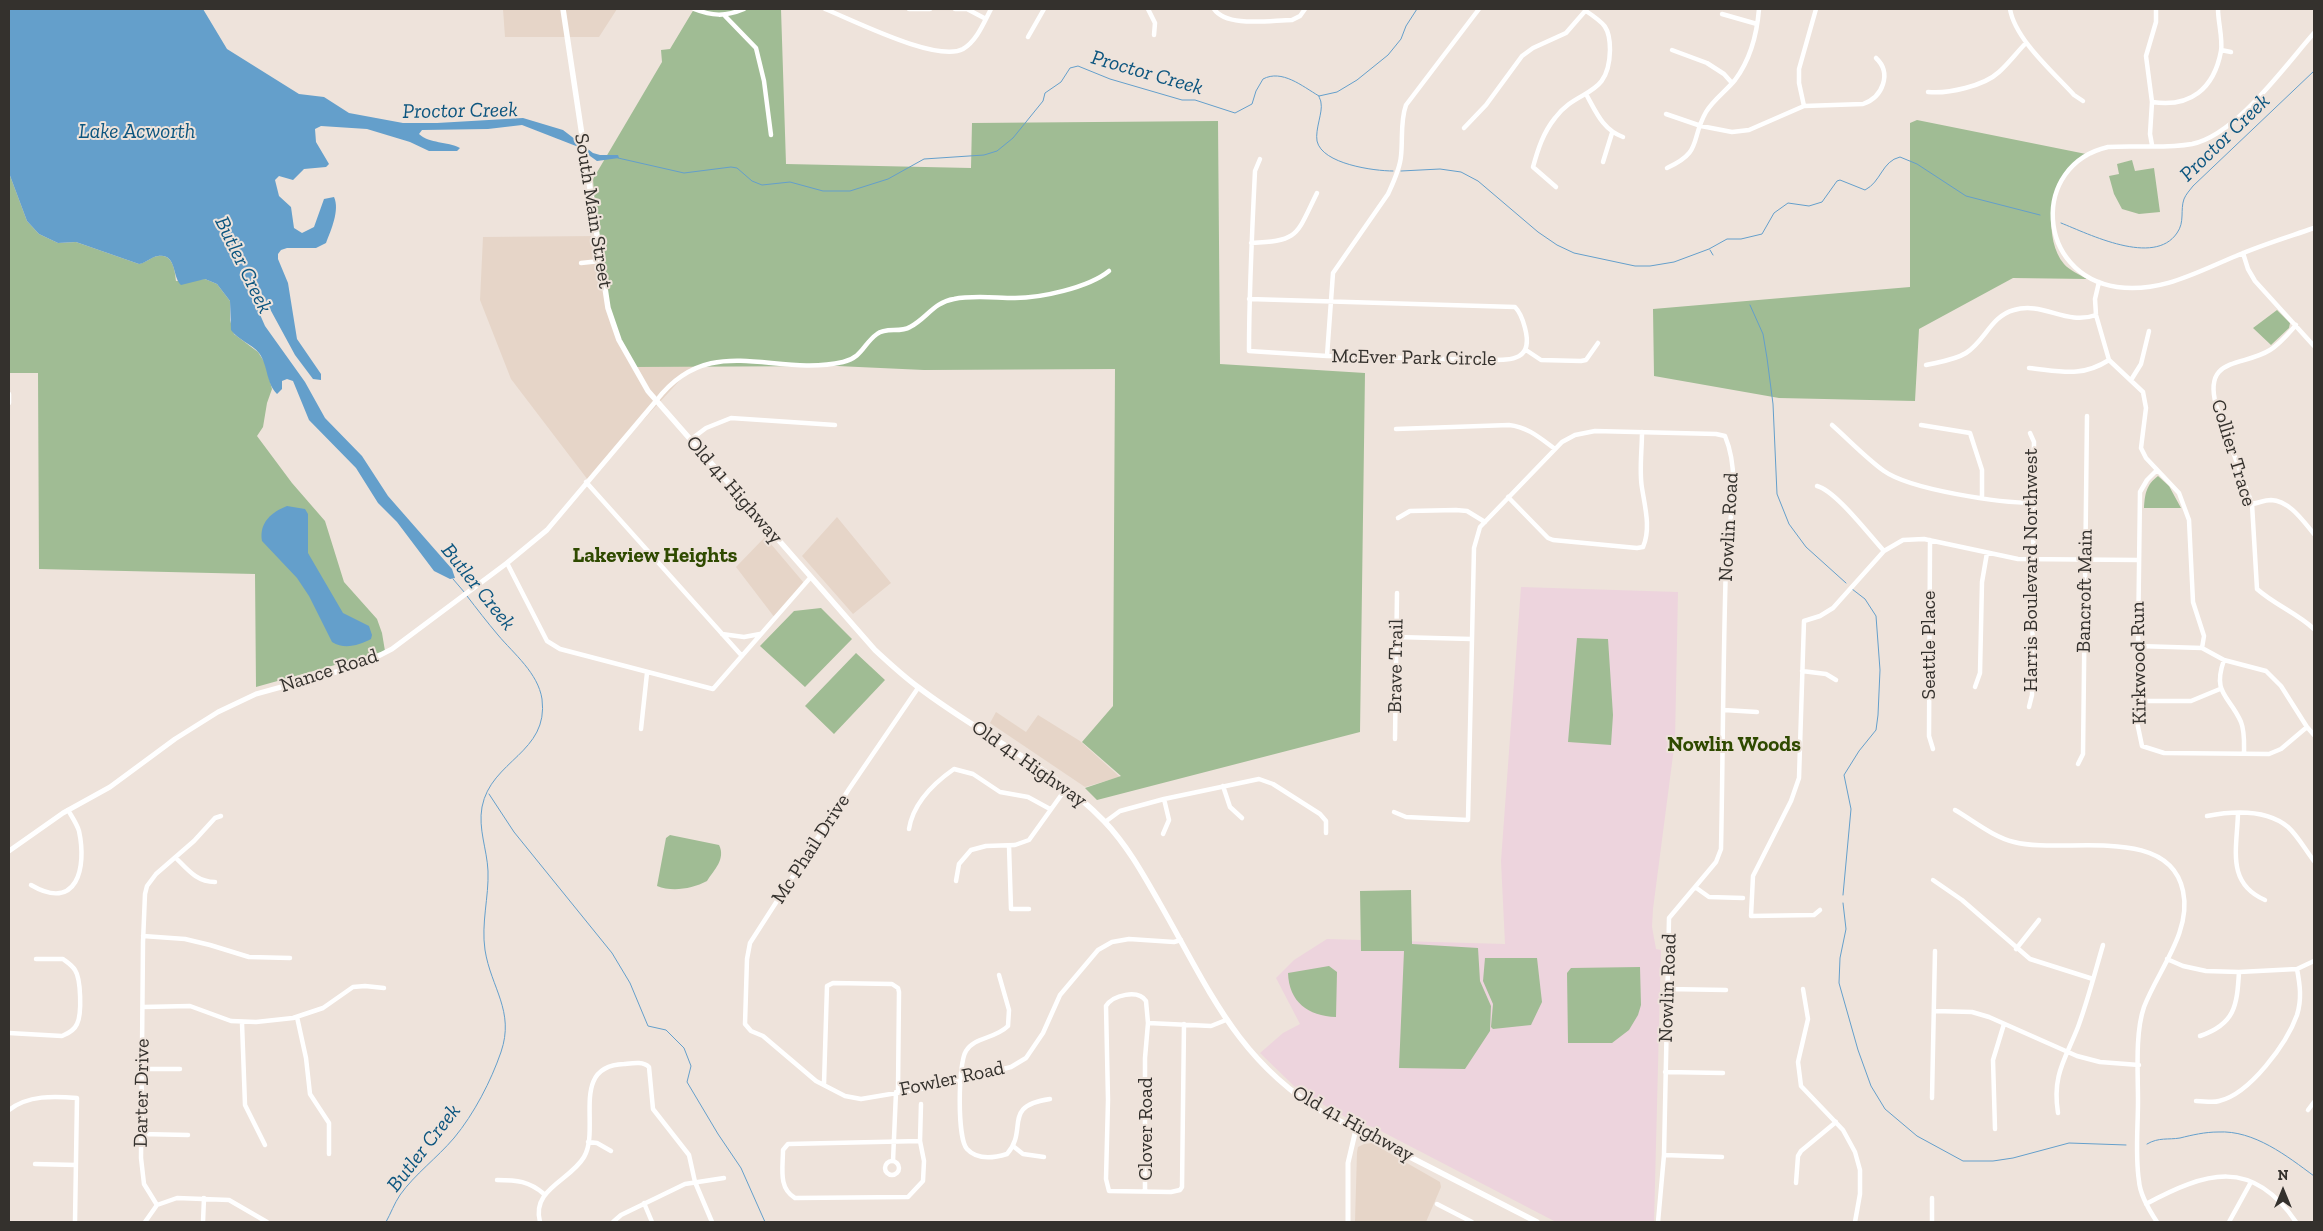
<!DOCTYPE html>
<html>
<head>
<meta charset="utf-8">
<style>
  body { margin:0 }
  #map { position:relative; width:2323px; height:1231px; overflow:hidden; background:#eee3db; font-family:"Zilla Slab",serif }
  canvas { display:block }
  .frame { position:absolute; inset:0; border:10px solid #34312d; pointer-events:none }
  .north { position:absolute; left:2258px; top:1166px; width:50px; height:50px; -webkit-text-stroke:4px #eee3db; paint-order:stroke; rotate:0deg; font-size:14px; font-weight:700; line-height:20px; text-align:center; color:#34312d }
  .north::after { content:''; display:block; margin:auto; width:18px; height:22px; background:#34312d; clip-path:polygon(50% 0,100% 100%,50% 72%,0 100%) }
</style>
</head>
<body>
<div id="map">
<canvas width="2323" height="1231"></canvas>
<div class="frame"></div>
<div class="north">N</div>
</div>
<script>
const context = document.querySelector('canvas').getContext('2d');
context.lineJoin = 'round';
function paint(path, color) {
  context.fillStyle = color;
  context.fill(path, 'evenodd');
}
function strokePath(path, color, width, dash) {
  context.strokeStyle = color;
  context.lineWidth = width;
  context.lineCap = dash ? 'butt' : 'round';
  context.setLineDash(dash || []);
  context.stroke(path);
}
function write(font, color, halo, rows, align = 'center') {
  context.font = font + ' "Zilla Slab",serif';
  context.lineWidth = 4;
  context.setLineDash([]);
  context.textBaseline = 'middle';
  context.strokeStyle = halo;
  context.fillStyle = color;
  for (const [text, x, y, turn = 0] of rows) {
    context.save();
    context.translate(x, y);
    context.rotate((+turn || 0) * Math.PI / 180);
    context.textAlign = isNaN(turn) ? turn : align;
    if (halo) context.strokeText(text, 0, 0);
    context.fillText(text, 0, 0);
    context.restore();
  }
}
paint(new Path2D(`
  M503,9h114l-18,28h-94z
  M597,236l38,131 58,-1 -105,114 -77,-101 -31,-79 3,-63z
  M837,517l54,66 -38,31 -51,-58z
  M765,537l39,46 -29,35 -39,-51z
  M996,712l30,20 12,-17 42,26 40,36 -35,10 -95,-64z
  M1372,1143l68,39 1,5 -15,35h-71l2,-70 1,-5 6,-3z`), '#e6d5c8');
paint(new Path2D(`
  M1521,587l157,5 -3,148 -22,169 -1,18 4,22 5,1 -7,272h-98l-181,-94 -26,-9 -22,-12 -33,-21 -34,-33 23,-20 17,-9 -24,-46 18,-18 33,-21 178,5 -4,-83z`), '#edd4dd');
paint(new Path2D(`
  M694,9h87l5,155 185,4 1,-45 246,-2 2,243 145,9 -5,359 -263,68 -12,-12 36,-12 -39,-34 31,-36 2,-337 -191,1 -87,-4 -202,1 -21,-36 -16,-82 -5,-70 69,-117 -1,-12 9,-1z
  M1917,120l174,35c-6,3 -16,6 -21,11 -21,22 -26,74 -6,98 5,6 16,11 23,15l-74,-1 -94,51 -4,72 -136,-3 -125,-22 -1,-67 257,-22v-164z
  M2132,160l3,11 19,-3 6,44 -21,2 -17,-5 -8,-15 -5,-18 10,-2 -2,-10z
  M9,173l18,48 12,13 19,9 18,-1 63,22c7,-1 13,-8 20,-8 14,-2 16,15 17,25l29,-2 12,5 13,17v19l4,14 24,18 7,11 7,26 -5,14 -4,24 -6,9 35,47 33,38 19,61 33,37 5,14 3,18 -129,36 -1,-113 -216,-5 -1,-196h-29z
  M2277,310l13,13 -1,5 -18,17 -18,-17z
  M2158,476l11,10 12,22h-37c1,-14 2,-23 14,-32z
  M821,608l31,31 -47,48 -45,-41 34,-35z
  M1577,638l31,1 5,76 -2,30 -43,-3z
  M856,653l29,27 -51,54 -29,-28z
  M670,835l49,10c7,14 -5,25 -12,36 -15,8 -35,11 -50,5l9,-48z
  M1411,890l1,54 66,4 2,33 11,25 -1,25 -25,38 -66,-1 5,-117h-43l-1,-60z
  M1485,958h52l5,44 -11,23 -38,4 -2,-2 2,-23 -10,-23z
  M1329,966l8,6 -1,45c-28,-1 -47,-15 -48,-44z
  M1640,967l1,38 -3,10 -9,15 -17,13h-44l-1,-70 4,-5z`), '#a0bc94');
paint(new Path2D(`
  M9,9h194l24,40 72,45 25,3 25,16 54,10h34l86,-5 40,12 30,23 7,2h18l1,3 -22,3 -21,-15 -54,-21 -34,4 -66,1 -3,4c11,10 28,7 41,14l-3,3h-28l-19,-9 -43,-13 -46,-3 -6,3 1,13 13,22 -3,3 -22,2 -11,11 -14,-4 -4,4 4,16 12,11 3,21 8,5 12,-6 10,-28 10,-2c6,13 -3,33 -8,46l-10,5h-29l-6,2 -3,4v5l10,24 9,56 24,35v6l-8,-1 -18,-24 -38,-70 -4,1 -1,5 6,19 7,16 40,56 20,36 37,38 26,40 64,73 3,9 -5,1 -16,-8 -37,-49 -19,-19 -22,-35 -47,-48 -16,-39 -6,-2 -5,2v8l-5,5c-11,-11 -9,-29 -18,-41 -7,-9 -21,-13 -28,-23l-1,-29 -13,-17 -12,-5 -24,6c-9,-8 -4,-32 -23,-29 -7,1 -12,7 -19,8l-63,-22 -18,1 -19,-9 -12,-13 -18,-48z
  M287,506l18,3 3,5v39l35,60 26,13 3,9 -1,4c-12,6 -26,11 -39,3l-23,-46 -12,-18 -35,-37c-3,-19 10,-29 25,-35z`), '#649fcb');
strokePath(new Path2D(`
  M1319,96l18,-4 20,-12 31,-25 13,-16 5,-13 11,-17
  M618,158l66,15 47,-6 6,1 15,13 10,4 28,-3 33,9h27l38,-12 36,-20 60,-4 13,-4 16,-13 30,-37 2,-8 16,-11 9,-14 8,-2 32,13 72,21h13l40,13 17,-9 4,-13 7,-12c19,-10 39,7 56,17 0,2 2,4 2,7 2,9 -6,26 -4,38 5,23 57,30 76,30
  M1401,171l39,-2 21,3 17,9 60,51 19,13 17,8 61,13h15l24,-4 35,-13 18,-10h14l21,-5 12,-21 14,-10 21,3 13,-4 15,-21 3,-1 25,10c16,-8 17,-29 35,-33l17,7 49,32 74,19
  M2061,223c28,11 93,44 116,10 8,-11 3,-23 7,-34 2,-5 6,-9 9,-13l121,-115
  M1710,250l3,5
  M1750,305l13,29 4,24 6,46 4,90 12,30 17,23 40,36
  M453,579l12,14
  M489,794l25,38 98,121 18,30 18,43 18,4 18,18 7,18 -4,16 31,52 23,34 24,54
  M1843,895l8,-86 -7,-34 15,-24 17,-21 2,-15 2,-45 -4,-54 -11,-17 -13,-10
  M1843,903l3,26 -6,29 -1,25 19,67 13,36 14,23 32,27 46,25h30l20,-3 56,-15 57,2
  M2147,1144c12,-7 21,-4 33,-6 12,-3 25,-6 38,-6 36,-2 69,24 96,44
  M386,1222c5,-9 8,-18 14,-27 15,-21 37,-37 54,-57 20,-24 37,-57 47,-86 14,-41 -10,-64 -16,-102 -4,-27 4,-53 3,-79 -1,-22 -10,-42 -6,-64 9,-47 67,-54 60,-108 -4,-26 -28,-45 -44,-64 -11,-13 -21,-26 -31,-39`), '#649fcb', 1);
strokePath(new Path2D(`
  M694,9c18,7 31,8 50,0
  M825,9c28,11 112,54 138,40 14,-8 21,-27 28,-40
  M909,9h21
  M955,9h12l19,10
  M1148,9l7,14 -1,12
  M1214,9c13,19 57,11 78,11l8,-4 5,-7
  M2010,9c5,30 43,63 64,86l9,6
  M1722,14l35,10
  M725,16l31,32 8,33 7,54
  M2314,33c-30,34 -78,102 -122,111 -28,5 -56,1 -84,3 -78,18 -72,128 9,140 44,6 80,-15 119,-31 25,-11 52,-19 78,-28
  M1028,37l16,-28
  M1672,50l35,13 17,11 8,9
  M2221,50l10,2
  M1928,92c20,2 56,-6 71,-20 10,-9 18,-20 27,-29
  M1586,94c10,18 17,36 37,43
  M2152,102c38,6 62,-13 69,-51 2,-12 -3,-29 -3,-42
  M1804,106l-5,-23v-14l17,-60
  M1666,114l35,12 31,6 17,-2 55,-24 59,-2c20,-7 29,-31 13,-46
  M1464,128l22,-23 36,-49 11,-8 33,-15 20,-23
  M2152,145l-2,-11 2,-32 -6,-46 10,-34v-13
  M1603,162l9,-29
  M1667,168c36,-16 23,-28 39,-56 7,-12 20,-21 29,-32 15,-20 22,-46 24,-71
  M1556,187l-23,-20c5,-18 10,-34 22,-49 23,-31 54,-19 55,-68 0,-23 -6,-27 -24,-39
  M1251,243c49,-2 45,-8 66,-50
  M2243,253l5,16 7,12 59,65
  M581,263l19,-2
  M2099,282l-4,17 1,16 13,45 34,32 3,16 -5,40 5,10 33,35 10,27 4,82 11,34 -2,12
  M1249,299l266,8c6,6 8,13 10,21 9,34 -15,32 -40,32l-158,-4 -78,-5c0,-60 3,-120 6,-180l5,-12
  M2296,325c-8,9 -16,19 -26,25 -27,17 -67,6 -54,55l36,99 5,85c18,16 40,24 57,40
  M1526,350l15,10 40,1 5,-1 12,-17
  M1327,356l6,-83 55,-79c5,-11 12,-25 13,-38 2,-18 -1,-34 5,-51l73,-96
  M1926,365c13,-3 29,-5 40,-12 19,-12 25,-37 48,-43 29,-9 52,16 82,5
  M2029,368c31,3 52,10 80,-8
  M2131,380l10,-16 8,-33
  M9,394v9
  M656,401c54,-71 117,-23 187,-39 20,-5 20,-18 34,-28 9,-7 23,-1 33,-7 16,-8 24,-25 44,-28 19,-4 41,-1 61,-1 25,0 73,-10 94,-27
  M1832,425c17,15 34,33 52,46 27,19 117,32 150,32
  M1921,425l49,8 12,37v28
  M1396,429l113,-4c19,2 31,13 46,24
  M690,440l16,-12 25,-10 104,7
  M2157,470l-10,10 -7,12 -3,230 5,24 22,7 105,1 12,-5 26,-22
  M586,482l156,174
  M1817,486c19,5 52,49 67,65
  M1508,497l40,41 5,2 84,8 6,-1c8,-18 2,-40 -1,-59 -3,-17 0,-38 0,-56
  M2252,504c6,-1 13,-4 19,-4 19,1 32,21 43,34
  M1398,518l12,-7 46,-1 11,1 18,11
  M1930,540l-1,196 4,13
  M507,563l40,78 13,8 153,40 97,-111
  M722,634l22,3 16,-3
  M1397,637l74,2
  M2138,646l64,2 22,12 42,11 15,15 26,41 7,8
  M2224,660c-12,34 5,35 17,62 4,10 3,21 3,32
  M1802,671l24,3 10,6
  M1975,687l5,-14 2,-91 5,-29
  M918,688l-69,101 -99,154 -3,16 -2,65 6,7 12,5 53,45 29,15 16,3 77,-13 73,-19 15,-9 17,-25 17,-38 38,-45 14,-8 17,-3 45,3 7,-2
  M2138,701h53l29,-12
  M2029,707l3,-12 2,-253 -4,-9
  M1724,710l33,2
  M641,729l6,-56
  M1395,739l2,-146
  M2078,764l5,-10 4,-338
  M1223,786l7,21 12,11
  M1955,810c19,11 38,27 59,32 48,13 155,-19 169,49 9,41 -25,79 -39,116 -9,26 -6,66 -6,94 0,27 -3,54 1,80 1,14 10,29 18,41
  M1394,812l12,5 62,3 6,-272 6,-21 82,-85 13,-7 20,-4 121,3 9,2c17,41 3,86 1,128 -3,95 -3,190 -5,285l-5,13 -47,56 -5,237 -6,67
  M2238,813c-1,36 -12,70 27,87
  M2207,816c26,-5 59,-7 81,11 10,9 18,24 26,34
  M1105,822l15,-11 44,-12 95,-20 14,5 47,30 6,7v12
  M909,829c4,-25 25,-46 45,-60l19,5 27,18 28,5 22,12
  M1163,834l6,-14 -5,-21
  M1009,846l2,63h18
  M176,858c12,12 21,24 39,24
  M1933,880l29,20 68,59 63,20
  M956,881l3,-17 12,-14 15,-4 29,-1 14,-5 38,-53
  M31,885c46,27 56,-17 48,-54 -2,-7 -7,-14 -11,-21
  M1695,887l14,10 34,1
  M1820,910l-6,5 -63,1 2,-40 38,-75 8,-23 5,-157 16,-5 13,-8 51,-57 19,-11 21,-1 94,20 120,1
  M143,936l42,3 25,6 39,12 41,1
  M2016,949l23,-29
  M2167,959l16,7 23,5 33,1 58,-3 17,-8
  M999,975l10,35 -1,16c-13,13 -34,11 -42,25 -8,12 -9,87 1,98 10,11 27,9 40,5 22,-25 -6,-48 43,-55
  M1667,989l59,1
  M1803,989l5,30 -10,43 3,24 42,44 12,22 5,18v24l-5,28
  M143,1007l47,-1 41,15 25,1 37,-4 30,-10 30,-21 12,-1 19,2
  M1935,1011l37,1 17,5 88,39 23,6 39,3
  M297,1017l9,41 4,36 19,29v31
  M242,1023l3,82 20,40
  M1148,1023l63,3 15,-6
  M9,1033l53,3c5,-2 12,-5 15,-12 5,-10 4,-45 -2,-54 -3,-5 -8,-8 -12,-11h-27
  M2200,1036c35,-12 37,-30 39,-64
  M142,1069h38
  M1665,1072l58,1
  M824,1084l3,-98 6,-3 59,1 6,4 1,4 -1,99
  M1932,1098l3,-147
  M2196,1101c8,0 17,2 23,0 31,-7 68,-58 78,-86 5,-16 3,-30 0,-46
  M9,1110c19,-15 45,-14 68,-12l-2,124
  M2308,1110l6,-8
  M2058,1113c-6,-38 7,-53 20,-86 10,-27 17,-55 25,-82
  M1995,1129l-2,-69 11,-36
  M141,1134l47,1
  M920,1141l-132,3 -5,6c0,18 -5,38 12,48l113,-1 15,-16 1,-20 -4,-20 1,-37
  M588,1142l9,1 14,8
  M1013,1146l10,8 21,3
  M1664,1155l58,2
  M885 1168a7 7 0 1 1 14 0a7 7 0 1 1-14 0Z
  M893,1161l3,-69
  M35,1164l41,1
  M497,1180c20,0 32,1 47,14
  M1796,1183l2,-27 3,-5 35,-29
  M1145,1190v-132l3,-35 -2,-22c-8,-12 -33,-6 -40,5l2,94 -2,79 3,12 62,1 9,-2 2,-3 2,-163
  M644,1203l8,19
  M1437,1204l35,18
  M2146,1204c60,-32 106,-47 150,18
  M157,1205l-13,-21 -3,-26 2,-216 2,-48 2,-8 9,-12 38,-33 21,-23 6,-2
  M145,1222l12,-17 20,-7 52,2 38,22
  M203,1222l1,-24
  M540,1222c-9,-33 30,-41 44,-65 17,-29 -15,-91 40,-93 9,-1 19,-3 25,3l4,42 36,46 6,27 17,40
  M613,1222l8,-7 64,-31 39,-6
  M1932,1222v-24
  M2229,1222l22,-40`), '#fff', 4.5);
strokePath(new Path2D(`
  M9,851l54,-38 47,-26 65,-48 43,-27 38,-18 105,-29 31,-16 115,-86 40,-33 109,-129
  M1348,1222v-59l8,-34`), '#fff', 5);
strokePath(new Path2D(`
  M563,9l45,299 11,32 29,51 227,259c14,13 28,26 43,37 61,47 133,79 186,134 23,24 39,53 55,81 49,85 77,158 165,211l213,109`), '#fff', 5.5);
write('20px', '#34312d', '#eee3db', [
  ["South Main Street",593,211,81],
  ["McEver Park Circle",1414,358,1],
  ["Collier Trace",2233,453,73],
  ["Old 41 Highway",734,490,49],
  ["Nowlin Road",1729,527,-87],
  ["Harris Boulevard Northwest",2031,570,-90],
  ["Bancroft Main",2085,591,-89],
  ["Seattle Place",1929,645,-90],
  ["Kirkwood Run",2139,663,-91],
  ["Brave Trail",1396,666,-89],
  ["Nance Road",329,671,-18],
  ["Old 41 Highway",1029,764,35],
  ["Mc Phail Drive",811,849,-57],
  ["Nowlin Road",1668,988,-88],
  ["Fowler Road",952,1079,-12],
  ["Darter Drive",142,1093,-89],
  ["Old 41 Highway",1353,1124,29],
  ["Clover Road",1146,1129,-90]
]);
write('italic 21px', '#0c557f', '#eee3db', [
  ["Proctor Creek",1147,73,16],
  ["Proctor Creek",460,111,-1],
  ["Lake Acworth",137,132],
  ["Proctor Creek",2225,138,-44],
  ["Butler Creek",243,265,64],
  ["Butler Creek",478,587,51],
  ["Butler Creek",424,1148,-52]
]);
write('bold 21px', '#2f4a00', '#eee3db', [
  ["Lakeview Heights",655,556],
  ["Nowlin Woods",1734,745]
]);
</script>
</body>
</html>
